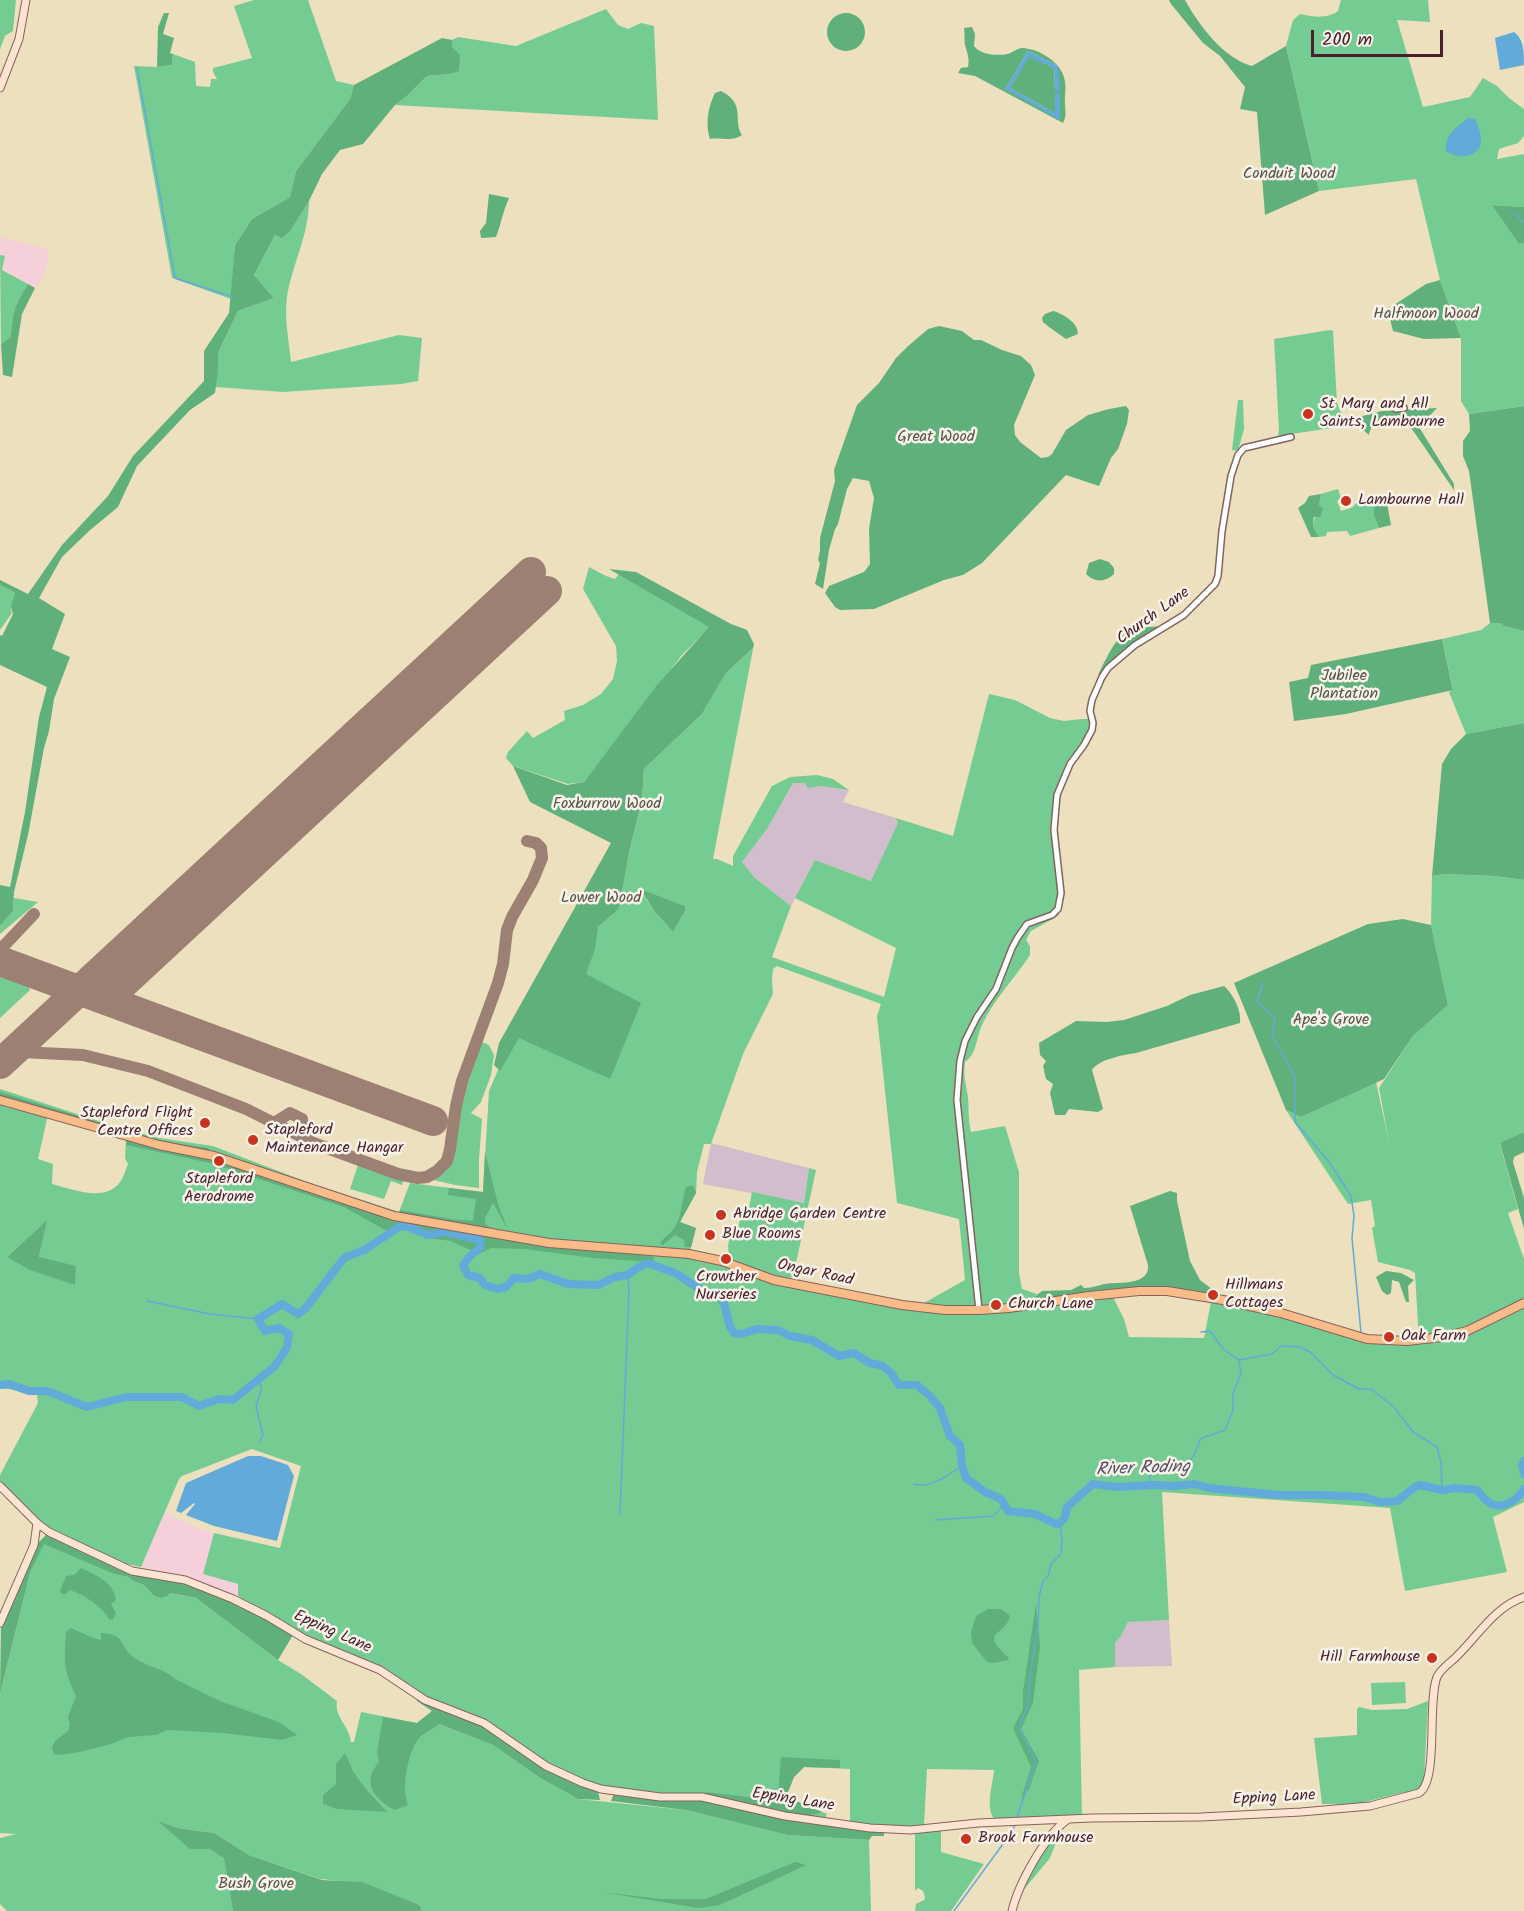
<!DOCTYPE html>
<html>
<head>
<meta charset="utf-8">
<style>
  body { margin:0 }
  #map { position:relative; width:1524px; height:1911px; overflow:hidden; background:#ede0be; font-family:Kalam,sans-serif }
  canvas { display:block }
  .scale { position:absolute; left:1311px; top:30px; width:132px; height:27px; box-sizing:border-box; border:3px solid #4a1f2b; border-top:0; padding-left:8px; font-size:18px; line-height:21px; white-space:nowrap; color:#4a1f2b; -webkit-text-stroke:4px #f7f3e8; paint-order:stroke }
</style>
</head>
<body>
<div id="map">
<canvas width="1524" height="1911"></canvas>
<div class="scale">200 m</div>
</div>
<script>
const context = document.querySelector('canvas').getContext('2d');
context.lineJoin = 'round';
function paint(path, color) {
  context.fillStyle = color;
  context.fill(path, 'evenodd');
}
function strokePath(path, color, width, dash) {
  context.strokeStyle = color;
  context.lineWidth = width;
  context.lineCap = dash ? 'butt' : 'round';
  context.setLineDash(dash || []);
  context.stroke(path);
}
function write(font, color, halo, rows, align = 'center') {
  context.font = font + ' Kalam,sans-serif';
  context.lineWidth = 5;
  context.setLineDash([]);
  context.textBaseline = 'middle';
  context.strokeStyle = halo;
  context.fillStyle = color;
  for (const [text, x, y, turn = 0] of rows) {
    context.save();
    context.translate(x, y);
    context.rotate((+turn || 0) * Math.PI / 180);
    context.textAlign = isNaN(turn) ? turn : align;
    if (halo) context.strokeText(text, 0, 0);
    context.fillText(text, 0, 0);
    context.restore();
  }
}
paint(new Path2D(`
  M0,237l48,12v8l-4,20 -9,11 -33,-19 3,-12 -5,-2z
  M165,1512l34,17 15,4 -11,41 35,10v12l-63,-22 -34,-7z`), '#f5cfd9');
paint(new Path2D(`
  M793,783h12l44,7 -6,12 53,16 3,5 -27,58 -57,-21 -24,46 -36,-28 -10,-11 -3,-6 25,-32z
  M711,1143l98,25 -5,35 -101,-19z
  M1169,1620l3,46 -57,1v-24l6,-7 7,-14z`), '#d1bdcb');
paint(new Path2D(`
  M0,0h16l-3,31 -8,5 -5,13z
  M254,0h54l28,81 18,4 -4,14 -54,72 -6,26 -38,22 -17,26 -4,54 -59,-21 -38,-212 23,1 15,-2 1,-11 22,8 1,24 14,1 1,-8h6l-4,-7v-4l39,-10 -18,-52z
  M1341,0h87l2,22 -33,-2 26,87 47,-10 13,-19 14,8 12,12 15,11v27l-6,7 -19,6 -2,10 27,-5v53l-31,-2 26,39 5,-1v163l-55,8 -8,-13v-63l-21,-58 -24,-101 -97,12 -33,-145 7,-26 7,-6c13,3 27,5 38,-3z
  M606,9l12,16 10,4 13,-6 13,3 4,94 -263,-15 12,-9 20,-20 23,-2 2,-34 6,-3 58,9z
  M309,201c0,34 -17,64 -22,96 -3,21 2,44 4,65l108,-27 23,3 -4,43 -17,3 -118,8 -67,-5 2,-34 20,-42 36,-13 -20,-23 21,-40 16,-5z
  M0,255l5,1 -3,14 26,14c-12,20 -16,31 -17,54l-10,6z
  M1330,330l3,1 4,72 7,17 -12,8 -54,8 1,-6 -5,-91z
  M1238,400h5l1,29 -6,22 -6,-1z
  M1338,489l3,9 -4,3 4,10 12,-4 4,-5 5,-1 5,5 3,-2v-5l16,-2v1l-12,3v15l5,12 -29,8 -3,-5 -20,1 -1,4 -7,1c-9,-15 -7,-16 3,-28l-3,-4 2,-11z
  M589,567l17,9 9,3 4,-5 91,53 -28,28 -98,127 -16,2 -55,-18 -7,-8 2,-6 19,-21 6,7 32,-18 -1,-9 19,-6 18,-11 12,-15 4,-18 -1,-15 -33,-57z
  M0,585l15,8 -4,17 1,3 -12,17z
  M1490,623h10l4,3 20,5v92l-58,11 -17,-42 4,-3 -11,-50 39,-9z
  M754,644l-41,215h4l16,7v-10l39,-70 18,-9 27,-2 16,4 16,11 -28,-4 -13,2 -3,-5h-12l-26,46 -25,33 13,16 36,28 -19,51 112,40 12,-49 -101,-50 20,-38 56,21 27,-58 -2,-5 57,18 36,-142 26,6 35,18 14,3 18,-2h14l-7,23 -18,24 -12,31 -2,44 5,63 -4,12 -27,15 -5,9 4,6v9c-15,23 -36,44 -48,70 -6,13 -5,29 -17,37 -2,13 1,22 3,35 1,12 0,23 3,35l34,-6 14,46v101l3,16 15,5 -4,4 1,3 79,-4 11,22 5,18 75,1 7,-36 47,8 104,31 57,1 -4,-69 -5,-3 -32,-8 -6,-34 3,-2 -4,-26 -23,4 -62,-94 15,7 75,-35 13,60 -10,-54 34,-52 35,-31 -17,-80 1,-49 13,-2 50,2 29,4v252l-24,12 18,65 -10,4 16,46v243l-31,15 14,55 -102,19 -15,-83 -228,-16 7,128 -41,2 -7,14 -6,7v24l-36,3 3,146 -88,3c-9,-14 -1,-34 0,-49l-67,-1 -3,56c-27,2 -48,3 -74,-4v-52l-46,-2 -10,10 -8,20 41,17 -2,5 -206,-29 -30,-7 -41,-18 -34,-26 -30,-18 -19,-9 -29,-10 -130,-64 -68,-42v-12l-35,-10 11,-41 66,15 21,-82 -49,-17 -70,27 -3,3 -38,88 -19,-4 -76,-37 -46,-43v-8l38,-72 -1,-8c-14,0 -24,-8 -37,-6v-300l114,37 45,12 54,8 94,36 92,30 11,-29 73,9 6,-101 9,-21h2l36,-64 62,-79 21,-18 11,-61 12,-48 2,-31 58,-55 24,-41 27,-25zM640,890l45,16v5l-12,21 -18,-20zM777,966l104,38 -4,12 20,187 62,16 6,61 -50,28 -173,-36 -52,-21 6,-23 -16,-6 16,-29 1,-21 7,-28h7l32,-90 30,-60 -1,-16 1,-9zM56,1118l70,22 -1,18 3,6c-2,5 -4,13 -8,18 -15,21 -48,7 -68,2l1,-20 -15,-5 9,-40zM46,1221l-7,36 36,28 -68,-28z
  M14,898l24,4 -38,32v-8l13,-15z
  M0,976l29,11 1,3 -30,28z
  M480,1041l9,4 5,10 -3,20 -10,27 -10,11 11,6 -3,41v28l-24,-3 -26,-6 13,-6 8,-10 8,-33 4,-37z
  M358,1165l45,16 -1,4 -11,-4 -7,18 -34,-10z
  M809,1168l7,2 -23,107 -14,2 -50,-17 -1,-17 4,-15h6l4,-22h7l3,-16 52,11z
  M44,1543l70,31 14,3 5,4 11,4 10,11 7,2 9,-5 26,5 82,62 23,14 36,27c-3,16 12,24 14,41h3l7,-30 56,11 15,-12 7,13 54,21 47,33 38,21 108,11 101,25 82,5 2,71h-449l-2,-6 -57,-22 -43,-4 -71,-24 -35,-22 -36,-5 -18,-6 65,36 8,53h-226l-7,-7v-66l16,-4 -16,-1v-139l30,-121z
  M1405,1682l1,21 -34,2 -1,-22z
  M1428,1701l-4,81 -7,9 -16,2 -44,11h-35l-8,-66 43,-3v-26l2,-2 13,3 35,-1z
  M1063,1825l-13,33 -29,35 30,-55z
  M941,1829v23l43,12 -33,47h-36l1,-7 8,-4 1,-3 -2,-6 -5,-3 -3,3v-58z`), '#75cc92');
paint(new Path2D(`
  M1169,0h16c14,25 38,58 67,66l34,-20 33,145 -54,24 -8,-103 -17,-3 5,-22 -25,-31 -17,-13 -32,-39z
  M827 32a19 19 0 1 1 38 0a19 19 0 1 1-38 0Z
  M164,13h5l-6,21 11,4 -4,15 3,1 -1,11 -15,2 1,-40z
  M972,27l3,7 -1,12c7,9 23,10 34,8 4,-1 8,-5 13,-6 5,0 13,2 18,4 19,10 29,21 26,44 -1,10 3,18 -2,27l-88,-47 -17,-3 3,-5 7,-1c2,-9 -1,-14 -3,-22 -1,-5 0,-12 -1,-17zM1028,51l30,15 -3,25 -1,-23 -25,-12 -19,32 45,25 -50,-24z
  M442,38l10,2v7l8,8 -1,16 -9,3 -23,2 -20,20 -12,9 -32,39 -23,6 -18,24 -13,27 -18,29 -9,8 -7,-3 -21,40 20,23 -36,13 -20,42v19l-3,21 -25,17 -53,56 -19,41 -29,24 -27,26 -23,41 26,16 -13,35 18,8 -16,42 -5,32 -5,17 -16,87 -14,57 -1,19 -13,15v-41l10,2 15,-75 14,-95 8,-30 -47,-22v-30l2,1 11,-22 -2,-8 4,-13 -15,-8v-5l28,14 34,-49 46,-49 25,-40 71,-75v-30l25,-38 6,-68 17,-26 38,-22 6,-26 54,-72 4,-14z
  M721,91c26,13 11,30 21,44 -10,7 -21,2 -32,4 -5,-15 -2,-32 5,-46z
  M489,194l20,4c-6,13 -8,26 -13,39l-15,1 -1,-7 6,-8z
  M1492,205l32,2v36l-5,1z
  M1440,280l21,58 -37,1 -31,-8 -3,-12 4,-14 32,-21z
  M28,284l7,4 -13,26 -10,63 -9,-2 -2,-31 10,-7c1,-22 4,-33 17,-53z
  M1053,311c10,3 25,11 25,23l-12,5 -17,-12 -6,-5 -1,-4 3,-4z
  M939,326l23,5 12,9h7l21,10 19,6 10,9 4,10 -21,50 1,10 5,7 21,16 7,-1 4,-3 14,-24 22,-15 21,-6 17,-3 3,4 -2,14 -9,25 -7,9 -12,28 -33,-11 -84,88 -19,12 -19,5 -70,29 -34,1 -5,-3 -10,-14 4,-7 35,-14 6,-8 -1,-35 5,-31 -5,-17 -16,-3 -6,11 -9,35 -3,5 -6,21 -6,39 -8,-5 5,-21 -2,-3 2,-9v-13l15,-57 -1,-11 23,-65 22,-22 17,-25 11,-11 21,-18z
  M1524,406v225l-20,-5 -4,-3h-10l-21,-152 -6,-15v-15l7,-10 -1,-17z
  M1437,408l-18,19 35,57v6l-40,-58 -15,-17c-13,3 -27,3 -30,20l-18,-16 31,-8z
  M1321,494l-2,11 4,4 -3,8h-6c-3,8 1,13 5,20h-8l-13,-29 7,-5 4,-7z
  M1386,498l5,27 -12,3 -5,-12v-15z
  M1100,559l9,3 5,6v6c-8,8 -20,9 -28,0l3,-11z
  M609,569l27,3 95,52 16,6 7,14 -1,4 -27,25 -24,41 -58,55 -2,31 -12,48 -11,61 -21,18 -3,22 -9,25 55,29 -31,76 -91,-41 -19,33 -6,-6 5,-22 112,-200 -81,-41 -17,-36 54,19 17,-3 73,-97 52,-58z
  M1164,626l-32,17 -34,32c20,-39 20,-47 66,-49z
  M1442,639l11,51 -107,24 -52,7 -5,-39 19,-4 3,-13z
  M1524,723v157l-29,-4 -50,-2 -13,2 10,-112 9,-15 15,-15z
  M640,889l45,17v5l-12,21 -18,-20z
  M1403,919l28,6 17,80 -35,31 -29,43 -83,38 -15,-7 -52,-127 134,-59z
  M1224,986c9,8 18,25 16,37l-104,30c-12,2 -37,6 -44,17l11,39 -5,3 -29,-3 -4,6h-10l-5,-22 3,-9 -7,-5 -3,-13 3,-5 -6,-6 -1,-12 37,-22 31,1 17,-2 43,-14 23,-11z
  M0,1092l161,49 47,7 3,4 -46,-8 -165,-47z
  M1524,1132v20l-10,5 -1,5 11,36v31l-24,-86z
  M126,1140l85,20 157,52 45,12 132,23 108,9 1,3 -2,3 -58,-4 -70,-9 -33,-1 -12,6 -28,-13 -29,-4 -16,-8 -21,1 -41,-23 -134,-44 -84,-18z
  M485,1152l13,52 10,26 -15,-27 -8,15v6l11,7 19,2 -1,2 -115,-21 1,-4 51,9 22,2 3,-22 -28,-4 1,-7 34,4z
  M693,1185l3,8 -16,29 16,6 -5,19h-6l-1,-7 -9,-5 -12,10 -3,-1c4,-8 13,-11 16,-19 6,-11 6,-25 10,-38z
  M1170,1191l7,2v8l13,60 10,19 21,16 -39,-5 -148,10 -1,-3 9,-7 29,-1 10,-5 3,3c7,0 13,-2 20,-4 11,-2 35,1 42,-10 2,-3 2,-5 2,-9l-18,-59z
  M47,1220l-8,37 37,9 -1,19 -45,-15 -23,-13z
  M1386,1271l15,2 13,7 -6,6 1,16h-3l-7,-20 -7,-2 -1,13 -4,2 -5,-4 -6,-14z
  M46,1535h5l69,35 65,12 82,35 26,18 -15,25 -82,-62 -26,-5 -3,3 -6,2 -7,-2 -10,-11 -11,-4 -5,-4 -14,-3 -70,-30 -14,29 -30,121 1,-69 37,-82z
  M81,1568c15,7 33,14 35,32l-5,4 5,9 -3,6 -3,1c-9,-14 -25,-25 -40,-30l-4,4h-4l-2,-3 6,-15 8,-1z
  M1036,1603l4,44 -7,56 -12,26 18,32 -10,28 -8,10 10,-32 -18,-39 10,-19v-17z
  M988,1609h13l9,7c-5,21 -32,14 -1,42l-1,2 -15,3 -6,-1 -15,-19 -1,-11 5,-16z
  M70,1628c9,3 24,11 31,12v-7c24,1 18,12 32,24 13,10 31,11 42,22l45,22 59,21 18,13 -15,5 -59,-7 -56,-3 -11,5 -27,2 -18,7 -31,8 -20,3 -6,-1 -2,-7 4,-7 12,-9 2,-6 -2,-8 8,-21c-13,-27 -12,-35 -10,-64z
  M418,1698l66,28 51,37 35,18 28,11 2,8 -22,-1 -38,-21 -47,-33 -54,-21c-6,5 -18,10 -22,17 -9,13 -16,48 -9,64l-13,5c-21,-11 -34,-27 -16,-48l-2,-10 6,-35 34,6 15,-12 -15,-10z
  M345,1753l9,20 11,15 22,24 -50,-3 -14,-5v-9l13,-11v-20z
  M781,1757l59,3v8l-36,-1 -10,10 -8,20 36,15c-24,11 -86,-9 -113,-15l-3,-5 68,8 4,-5z
  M614,1793l88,7 182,31v5h-12l-3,4 -82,-5 -101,-25 -75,-9z
  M158,1821l20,7 36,5 35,22 73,25 40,2 58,23 2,6h-189l-9,-53 -15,-9h-19z
  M795,1862l11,3 -86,40 -21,3 -98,-16 60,7h45z`), '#60b07c');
paint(new Path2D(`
  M1514,32c10,7 10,21 10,33l-24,5 -5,-32z
  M1028,51l30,15 2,26 -5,-1 -1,-23 -25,-11 -19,31 45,25v-20l5,1v26l-55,-31z
  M1468,118l7,1c6,14 12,31 -6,36 -8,3 -15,1 -23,-4 -1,-17 10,-23 22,-33z
  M248,1456h13l27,9 6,11 -17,65 -63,-15 -28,-11 9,-11 -1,-1 -13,10 -5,-2 10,-28z`), '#61aad9');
strokePath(new Path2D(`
  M137,68l38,210 58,19
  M1512,212l12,10
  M1263,983l-6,18 18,18 -3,16 23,42v45l35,41 21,33 3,20 -2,22 9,95
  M147,1301l63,13 48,5
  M1201,1332l9,-1 13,18 16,11 33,-6 9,-8 19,1 10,5 23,23 26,14h12l22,17 20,26 24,15 4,15 1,28
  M259,1442l4,-7 -7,-29 5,-15 -1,-12
  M914,1484c16,5 34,-9 48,-18
  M1149,1485l1,-10c28,-11 41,-1 50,-36l25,-9 8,-20v-16l8,-21 -2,-12
  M620,1514l9,-223 -1,-16
  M935,1520l58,-4 11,-11
  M1017,1817l19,-55 -17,-35 9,-22 2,-28 8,-51 1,-29 4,-16 5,-5 3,-12 10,-10 1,-16 -2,-15
  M954,1911l57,-78 4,-8`), '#61aad9', 1.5);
strokePath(new Path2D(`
  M0,1385l9,-1 20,7h18l40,16 39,-10h56l17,9 20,-7 14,1 42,-34 12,-18 2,-14 -10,-6 -14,3 -7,-12 24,-15 16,10 7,-5 39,-51 22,-9 33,-22 7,-1 22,9 17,-3 35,8 1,7 -10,8 -8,10 5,10 12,3 5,7 12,4 9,-2 8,-9 14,1 12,-5 28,10 30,1 17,-8 13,-2 9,-7 11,-5 27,10 30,19 9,1 4,3 6,7 6,24 4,6 7,1 16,-5 21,1 12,6 22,4 27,16 15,-3 16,10 13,3 8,7 8,12h18l12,10 11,13 10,28 10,9 2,21 4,12 19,14 16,7 7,12 27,3 21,10 4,-1 5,-6 2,-10 26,-23 24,3 38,-2 19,1 21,-2 14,4 69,7h43l43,2 16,5 17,-1 18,-14 5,-2 22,5 14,-2 21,2c3,3 6,8 10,11 13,11 30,0 37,-12
  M1524,1461l-2,3 2,10`), '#61aad9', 8);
strokePath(new Path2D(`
  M0,950l34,-36
  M0,1051l83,4 65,16 98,38 70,35 82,30 20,4 9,-1 10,-6 10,-10 3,-12 6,-43 6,-25 36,-98 5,-19 4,-34 5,-13 21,-37 9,-22 -1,-10 -5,-5 -9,-2
  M274,1123l16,-10 12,6v17`), '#9c8074', 12);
strokePath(new Path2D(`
  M0,961l433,160
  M109,997l438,-406
  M0,1064l531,-492`), '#9c8074', 30);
const street = new Path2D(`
  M1396,409l8,-1
  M979,1310l-22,-210 3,-39 5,-20 12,-24 19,-28 16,-41 6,-11 9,-13 25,-9 6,-6 3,-16 -7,-63 3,-35 13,-31 14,-19 8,-15 1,-7 -3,-12 2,-11 10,-23 6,-9 27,-23 49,-30 31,-31 3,-8 4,-45 9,-55 7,-21 6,-7 47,-11`);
const secondary = new Path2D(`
  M0,88l19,-49 7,-39
  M0,1486l37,37 12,9 83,39 53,9 48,19 34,17 38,23 75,31 45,30 59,23 62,43 37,17 18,6 59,8h42l83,19 85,12 41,2 67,-7 114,-5 109,-1 100,-5 69,-6 49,-13c20,-12 8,-91 18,-116 4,-9 15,-15 22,-23 21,-21 36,-47 65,-57
  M0,1623l34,-78 3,-22
  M1012,1911c6,-26 33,-76 55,-91`);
const primary = new Path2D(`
  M0,1100l159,45 55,11 180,60 155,27 140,11 33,7 52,19 128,25 43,5h34l30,-2 80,-12 50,-5h28l56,9 58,13 86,26 40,2 35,-4 25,-6 57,-28`);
strokePath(street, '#83635e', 8);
strokePath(secondary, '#83635e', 9);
strokePath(primary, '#83635e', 10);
strokePath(street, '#fff', 5);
strokePath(secondary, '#fde4d0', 7);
strokePath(primary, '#f9bc89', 8);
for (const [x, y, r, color] of [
  [1308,414,6,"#c8321e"],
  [1346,501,6,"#c8321e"],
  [205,1123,6,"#c8321e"],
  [253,1140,6,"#c8321e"],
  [219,1161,6,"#c8321e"],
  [721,1215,6,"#c8321e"],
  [710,1235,6,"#c8321e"],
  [726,1259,6,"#c8321e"],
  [1213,1295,6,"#c8321e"],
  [996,1305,6,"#c8321e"],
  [1389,1337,6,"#c8321e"],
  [1432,1658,6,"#c8321e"],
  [966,1839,6,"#c8321e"]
]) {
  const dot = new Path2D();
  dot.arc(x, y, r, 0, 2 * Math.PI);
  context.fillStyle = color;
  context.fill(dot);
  strokePath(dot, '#f7f3e8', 2);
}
write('16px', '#57534a', '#f7f3e8', [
  ["Conduit Wood",1289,175],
  ["Halfmoon Wood",1426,315],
  ["Great Wood",936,438],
  ["Jubilee",1344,677],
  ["Plantation",1344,695],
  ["Foxburrow Wood",607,805],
  ["Lower Wood",601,899],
  ["Ape's Grove",1331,1021],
  ["Bush Grove",256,1885]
]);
write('16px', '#4a1f2b', '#f7f3e8', [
  ["St Mary and All",1320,405],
  ["Saints, Lambourne",1320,423],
  ["Lambourne Hall",1358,501],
  ["Stapleford Flight",193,1114,"right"],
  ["Centre Offices",193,1132,"right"],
  ["Stapleford",265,1131],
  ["Maintenance Hangar",265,1149],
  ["Stapleford",219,1180,"center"],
  ["Aerodrome",219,1198,"center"],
  ["Abridge Garden Centre",733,1215],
  ["Blue Rooms",722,1235],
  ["Crowther",726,1278,"center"],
  ["Nurseries",726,1296,"center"],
  ["Hillmans",1225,1286],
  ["Cottages",1225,1304],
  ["Church Lane",1008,1305],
  ["Oak Farm",1401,1337],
  ["Hill Farmhouse",1420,1658,"right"],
  ["Brook Farmhouse",978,1839]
], 'left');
write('16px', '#4a1f2b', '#f7f3e8', [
  ["Church Lane",1154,617,-36],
  ["Ongar Road",815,1274,12],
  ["Epping Lane",332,1633,24],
  ["Epping Lane",1274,1799,-3],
  ["Epping Lane",793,1801,9]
]);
write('italic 18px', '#525068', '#f7f3e8', [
  ["River Roding",1143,1470,-2]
]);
</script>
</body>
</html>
